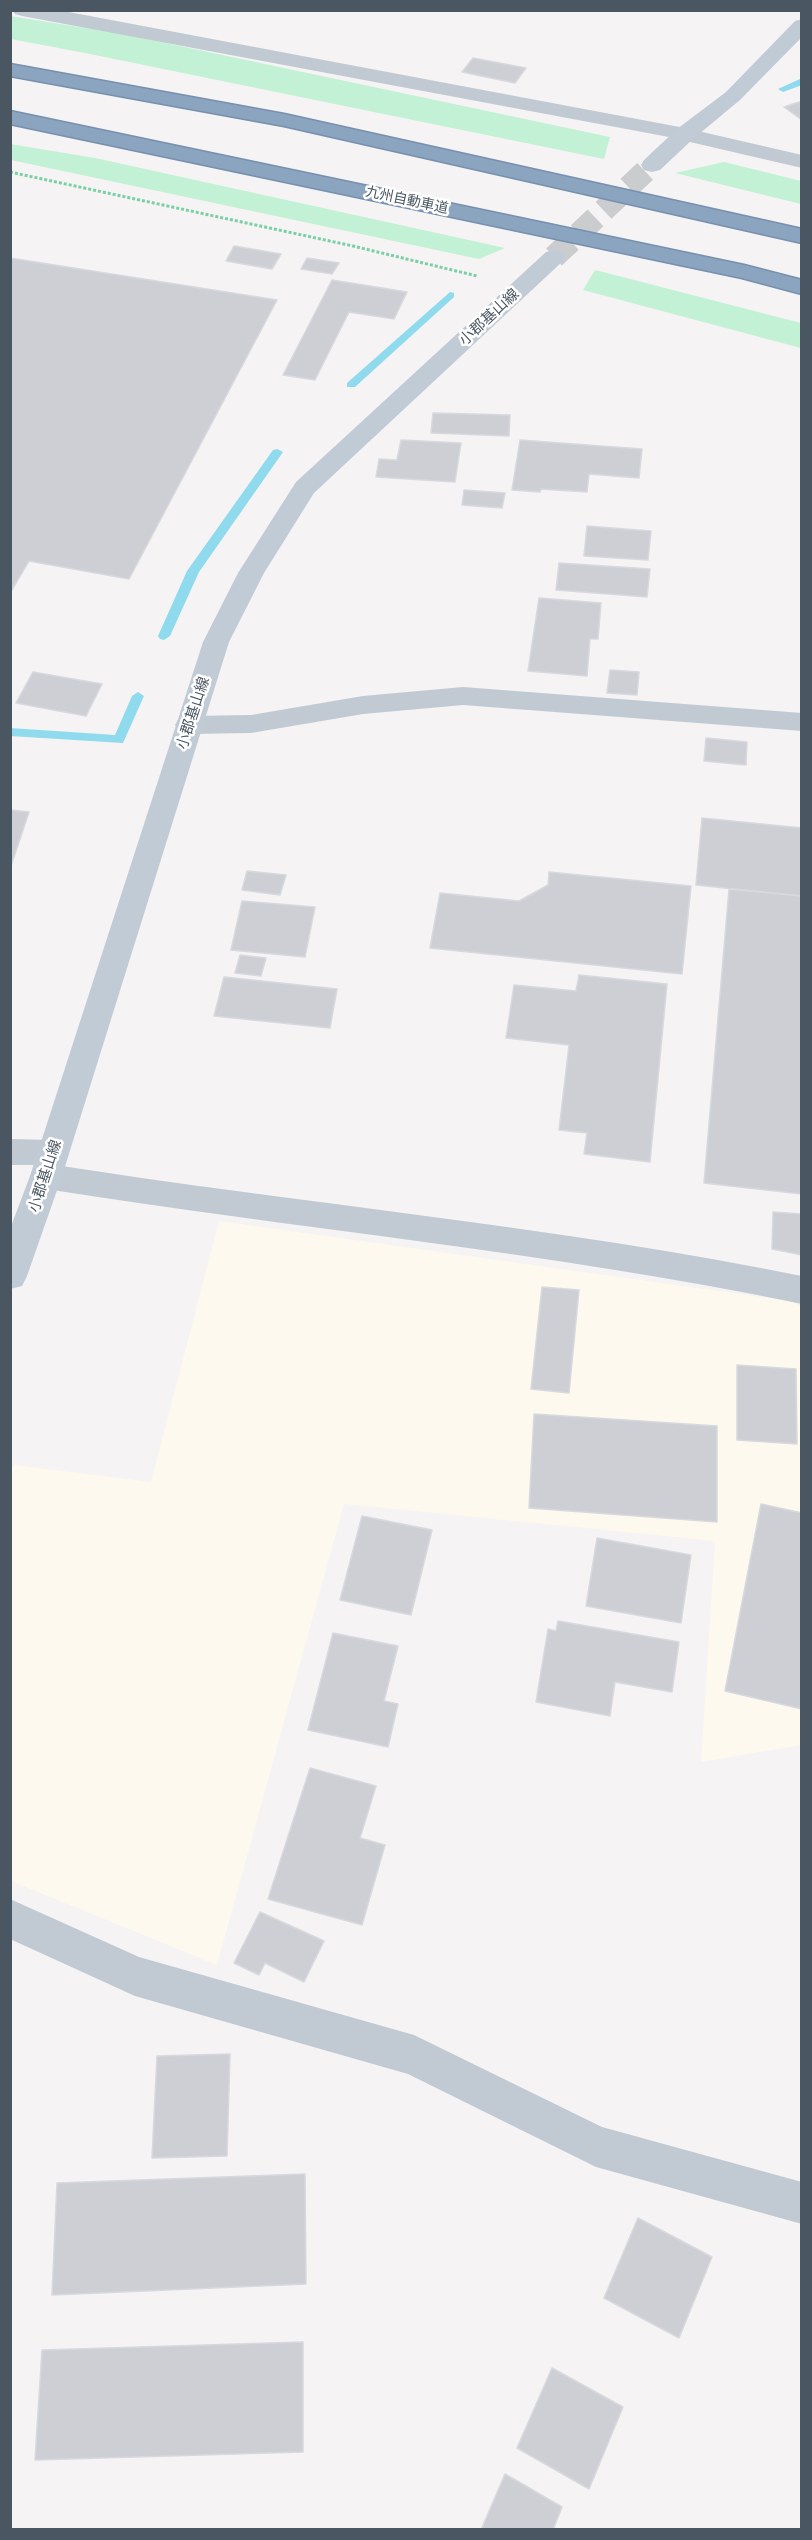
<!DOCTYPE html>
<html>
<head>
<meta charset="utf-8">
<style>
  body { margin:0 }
  #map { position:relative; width:812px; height:2540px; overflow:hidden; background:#f5f3f3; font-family:"Golos Text",sans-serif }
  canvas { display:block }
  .frame { position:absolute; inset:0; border:12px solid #4a5661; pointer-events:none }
</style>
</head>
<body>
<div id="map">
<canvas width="812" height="2540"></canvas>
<div class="frame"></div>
</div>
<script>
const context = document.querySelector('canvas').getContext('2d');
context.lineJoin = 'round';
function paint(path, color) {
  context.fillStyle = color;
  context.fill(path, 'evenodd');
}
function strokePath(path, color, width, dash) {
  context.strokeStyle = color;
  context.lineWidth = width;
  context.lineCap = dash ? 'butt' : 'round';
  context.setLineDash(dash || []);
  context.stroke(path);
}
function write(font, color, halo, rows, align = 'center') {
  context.font = font + ' "Golos Text","Noto Sans JP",sans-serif';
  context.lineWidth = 5;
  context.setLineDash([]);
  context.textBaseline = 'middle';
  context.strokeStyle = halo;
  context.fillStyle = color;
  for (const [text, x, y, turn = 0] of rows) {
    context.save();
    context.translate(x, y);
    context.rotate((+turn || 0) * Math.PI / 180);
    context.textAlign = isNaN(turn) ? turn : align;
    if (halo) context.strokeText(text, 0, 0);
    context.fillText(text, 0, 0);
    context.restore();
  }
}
paint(new Path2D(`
  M219,1221l571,80 11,5v439l-100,17 14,-221 -371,-37 -127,461 -206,-84 -1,-406 4,-10 137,17z`), '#fdf9ef');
paint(new Path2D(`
  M10,16l113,18 487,103 -6,22 -514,-105 -79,-15z
  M10,144l85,14 410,90 -26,11 -468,-99z
  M724,162l77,19v23l-126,-31z
  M595,270l206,53v25l-218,-58z`), '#c3f1d5');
paint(new Path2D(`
  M802,78v7l-19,7 -5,-3z
  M450,292l4,1v4l-99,90h-8v-4z
  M277,449l6,3 -84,120 -29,64 -6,4 -4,-1 -2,-3 29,-65 86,-121z
  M138,692l6,4 -21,47 -113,-7v-8l105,7 17,-39z`), '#90daee');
const building = new Path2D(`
  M473,58l53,10 -11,15 -53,-11z
  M802,101v19l-18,-13z
  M234,246l47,8 -9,15 -46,-8z
  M10,258l267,42 -148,279 -100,-18 -19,32z
  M307,258l32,5 -7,11 -31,-5z
  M332,280l75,12 -13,27 -45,-7 -34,68 -32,-5z
  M433,413l77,2 -1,21 -78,-3z
  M401,440l60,3 -6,39 -79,-5 3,-18 18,1z
  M520,440l122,9 -3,29 -50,-4 -2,18 -46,-3 -1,3 -28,-2z
  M464,490l41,3 -3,15 -40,-3z
  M587,526l64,5 -3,29 -64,-4z
  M559,563l91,6 -3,28 -91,-7z
  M539,598l62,5 -3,36h-8l-3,37 -59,-5z
  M610,670l29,2 -2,23 -30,-2z
  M33,672l69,12 -16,32 -70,-13z
  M706,738l41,4 -1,23 -42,-4z
  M10,810l19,2 -19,57z
  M702,818l100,10v68l-106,-11z
  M247,871l39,4 -6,20 -38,-5z
  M549,872l142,14 -9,88 -252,-26 10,-55 79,8 29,-16z
  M729,889l73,7v298l-98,-11z
  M242,901l73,6 -10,50 -74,-7z
  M240,955l26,3 -5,18 -26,-3z
  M579,975l88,9 -17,178 -66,-8 3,-21 -28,-3 10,-85 -63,-7 8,-53 62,6z
  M224,977l113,12 -7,39 -116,-12z
  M773,1212l29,2v41l-30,-6z
  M542,1287l37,3 -10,103 -38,-4z
  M737,1365l59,4 1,75 -60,-4z
  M534,1414l183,12v96l-188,-14z
  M761,1504l41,9v196l-77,-18z
  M362,1516l70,14 -21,85 -71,-15z
  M597,1538l94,17 -10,68 -95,-17z
  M558,1621l121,21 -7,50 -57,-10 -5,34 -74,-14 12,-73 8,2z
  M333,1633l65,13 -14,55 14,3 -10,43 -80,-17z
  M310,1768l66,18 -16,52 25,7 -23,80 -94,-26z
  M260,1912l64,29 -20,41 -39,-19 -6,12 -25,-12z
  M230,2054l-3,102 -75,2 5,-102z
  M305,2174l1,110 -254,11 5,-112z
  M638,2218l74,39 -33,81 -75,-40z
  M303,2342v110l-268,8 7,-110z
  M552,2368l71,39 -34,82 -72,-41z
  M505,2474l57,33 -9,23h-72z`);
paint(building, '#cdcfd5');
strokePath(building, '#d7d9de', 1.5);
strokePath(new Path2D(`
  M554,257l98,-92`), '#caccce', 23, [23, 11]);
const motorway = new Path2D(`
  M10,64l274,50 518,115v14l-518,-117 -274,-50z
  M10,111l734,154 58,15v14l-60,-16 -732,-154z`);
strokePath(motorway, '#7690ad', 3);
strokePath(new Path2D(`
  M10,172l343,74 124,30`), '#7ad0a6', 3, [3, 2]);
paint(new Path2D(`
  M12,10h46l627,118 8,1 3,5 -3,5 -8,1 -663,-124 -7,-2z
  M463,687l339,26v18l-339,-26 -100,9 -112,19 -62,1 -10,-2 -4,-7 4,-7 10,-2 62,-1 112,-19z
  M10,1139l43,1 11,4 5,9 -5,9 -9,3c249,39 500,61 747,111v28c-250,-52 -505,-75 -756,-115l-11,-4 -5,-9 5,-9 5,-2h-30z
  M10,1899l129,58 275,78 188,92 200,55v42l-206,-57 -188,-93 -273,-78 -125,-57z`), '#c1cad2');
paint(new Path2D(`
  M685,128l117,27v13l-125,-29 -3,-5 3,-5z`), '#c1cad2');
paint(new Path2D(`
  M802,19v18l-62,63 -47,39 -33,31 -8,2 -8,-2 -3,-5 3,-5 33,-31 49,-37 69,-71z
  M554,250l8,2 3,5 -3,5 -248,231 -50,80 -35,69 -167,534 -35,100 -5,10 -12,3v-60l20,-53 173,-534 35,-69 58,-91 250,-230z`), '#c1cbd6');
paint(motorway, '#8ba5c1');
write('14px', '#4a5661', '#fff', [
  ["九州自動車道",407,200,12]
]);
write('15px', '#4a5661', '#fff', [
  ["小郡基山線",489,317,-43],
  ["小郡基山線",193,713,-72],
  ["小郡基山線",45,1176,-72]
]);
</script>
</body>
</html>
